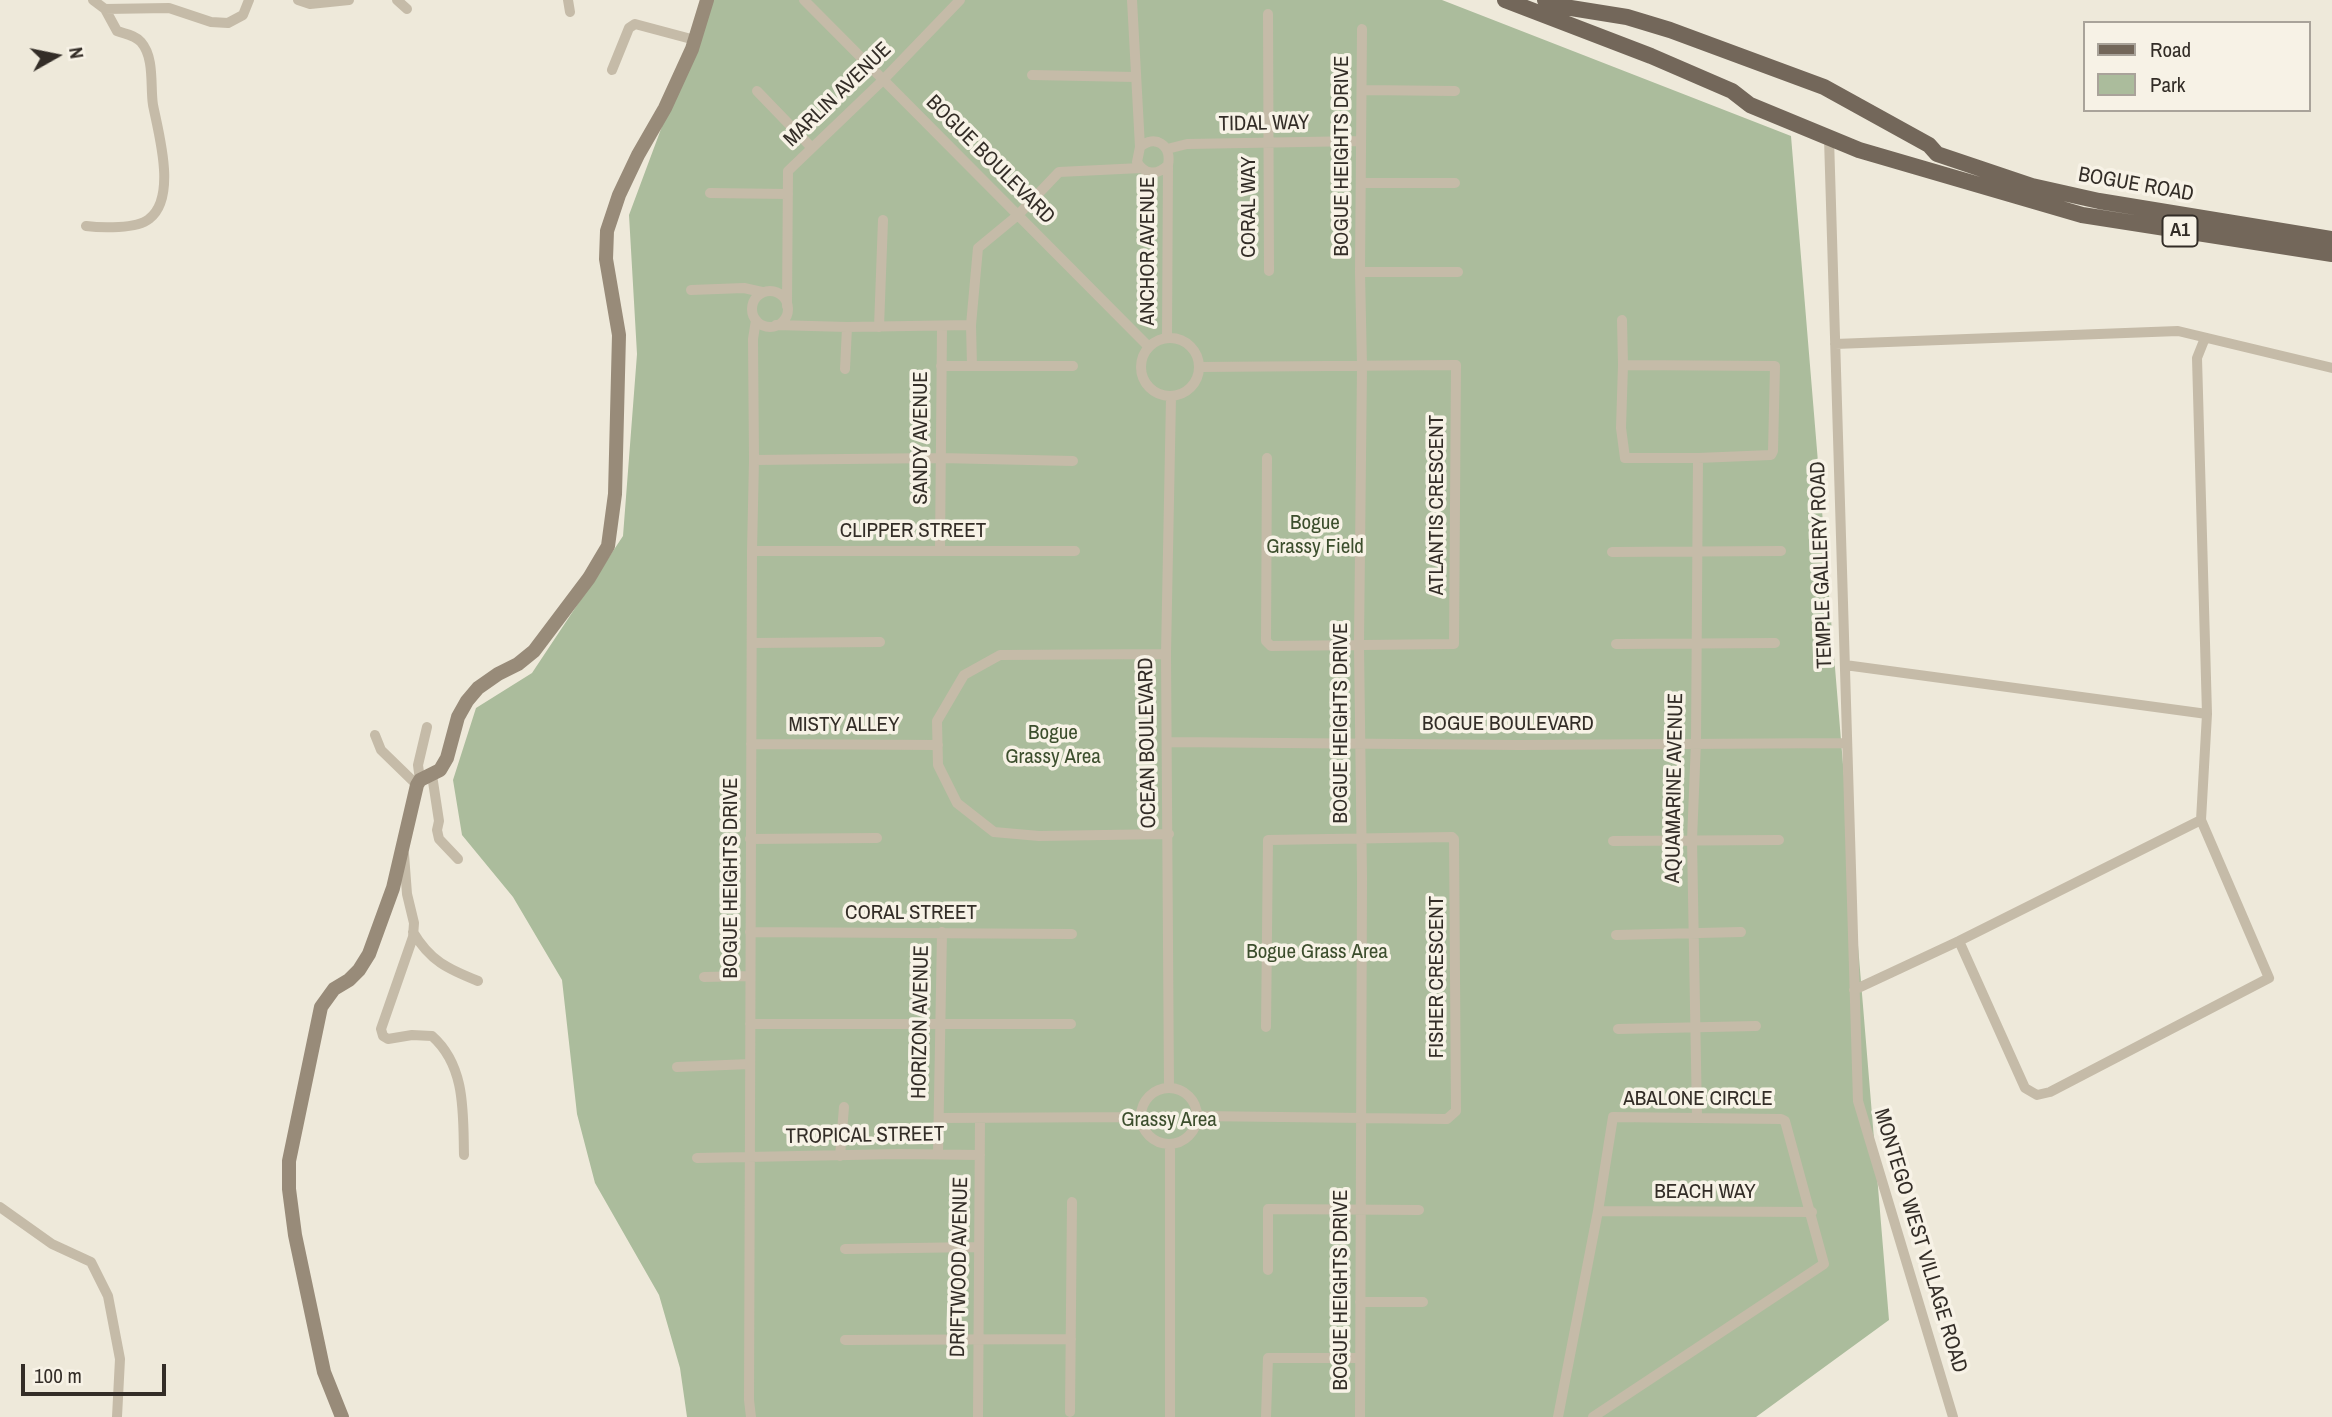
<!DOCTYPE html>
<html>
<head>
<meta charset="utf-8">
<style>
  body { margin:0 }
  #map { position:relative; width:2332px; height:1417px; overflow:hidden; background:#eee9da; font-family:"Archivo Narrow",sans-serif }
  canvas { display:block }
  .legend { position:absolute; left:2083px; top:21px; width:228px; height:91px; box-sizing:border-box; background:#f7f2e6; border:2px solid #a9a39a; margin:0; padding:9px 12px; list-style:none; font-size:21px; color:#332d27 }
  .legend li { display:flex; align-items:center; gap:14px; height:35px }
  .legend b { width:35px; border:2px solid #a9a39a }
  .north { position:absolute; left:21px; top:21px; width:70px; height:70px; -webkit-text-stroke:5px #f7f2e6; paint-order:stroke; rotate:81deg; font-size:19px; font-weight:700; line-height:28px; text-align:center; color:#332d27 }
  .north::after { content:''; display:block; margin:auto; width:24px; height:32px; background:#332d27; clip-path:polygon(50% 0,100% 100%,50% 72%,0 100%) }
  .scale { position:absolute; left:21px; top:1364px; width:145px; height:32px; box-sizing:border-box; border:4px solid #332d27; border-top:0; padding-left:9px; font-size:21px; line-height:24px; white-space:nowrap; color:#332d27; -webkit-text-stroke:5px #f7f2e6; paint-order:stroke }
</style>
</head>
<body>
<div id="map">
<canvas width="2332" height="1417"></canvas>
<ul class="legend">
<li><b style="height:9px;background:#73675a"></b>Road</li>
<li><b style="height:19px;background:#abbc9c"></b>Park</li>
</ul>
<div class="north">N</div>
<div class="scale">100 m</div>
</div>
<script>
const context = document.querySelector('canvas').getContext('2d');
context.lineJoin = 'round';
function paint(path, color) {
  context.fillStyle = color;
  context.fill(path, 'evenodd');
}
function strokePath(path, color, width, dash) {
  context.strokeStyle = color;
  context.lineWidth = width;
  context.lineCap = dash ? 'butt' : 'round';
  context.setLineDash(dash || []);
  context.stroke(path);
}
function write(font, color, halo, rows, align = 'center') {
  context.font = font + ' "Archivo Narrow",sans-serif';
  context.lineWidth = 7;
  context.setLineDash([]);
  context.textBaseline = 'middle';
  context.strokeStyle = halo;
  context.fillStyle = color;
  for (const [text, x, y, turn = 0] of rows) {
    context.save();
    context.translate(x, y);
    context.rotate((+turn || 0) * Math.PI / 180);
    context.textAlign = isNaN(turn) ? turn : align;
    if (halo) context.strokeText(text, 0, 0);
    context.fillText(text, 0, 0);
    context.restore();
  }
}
paint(new Path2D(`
  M709,0h733l349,136 98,1184 -133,97h-1069l-7,-49 -21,-73 -64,-112 -18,-69 -15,-134 -49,-83 -51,-62 -9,-55 23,-72 56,-35 91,-137 14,-182 -8,-139z`), '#abbc9c');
strokePath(new Path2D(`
  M93,0l12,9 64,-1 42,14 17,1 15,-8 6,-15
  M298,0l12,4 39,-4
  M397,0l10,9
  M568,0l2,12
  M804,0l345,347
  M1132,0l8,147
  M1268,14l1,257
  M612,70l17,-42 6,-4 60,16
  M1032,75l103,2
  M1362,90l93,1
  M757,91l55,57
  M1829,138l29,963 95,316
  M1167,149l20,-5 174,-3
  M1361,183h94
  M710,193l78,1
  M86,226c15,2 51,3 63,-7 28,-21 10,-84 4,-114 -3,-18 2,-47 -12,-63 -6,-7 -16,-8 -24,-11l-12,-22
  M1360,272h98
  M691,290l53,-2 18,4
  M752 309a18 18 0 1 1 36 0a18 18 0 1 1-36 0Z
  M787,306l1,-135 95,-91 77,-80
  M1622,320l1,45
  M776,325l71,2 124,-2
  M879,327l4,-107
  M1141 367a29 29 0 1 1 58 0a29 29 0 1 1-58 0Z
  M1167,338l1,-173c4,-20 -13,-31 -28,-18l-3,15c8,13 20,14 31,3
  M1835,344l343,-13 154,37
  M1623,365l152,1 -2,85 -2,4 -73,3h-73l-4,-30z
  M941,366h132
  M972,366l-1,-41 7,-77 40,-33 41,-43 82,-4
  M1200,367l256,-2 -2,279 -183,2 -5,-5 1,-183
  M845,369l2,-42
  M754,460l186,-2 133,3
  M940,549l2,-222
  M752,551h323
  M1612,552l169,-1
  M752,643l128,-1
  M1616,644l159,-1
  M1166,654l-166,1 -36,20 -27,46 1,44 19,38 37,29 45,4 130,-2
  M1845,665l362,49
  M375,735l6,15 36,35
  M1168,742l351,3 328,-2
  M751,744l187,1
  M432,775l7,46 -2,9 2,9 19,20
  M420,780l-2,-15 9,-38
  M750,839l127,-1
  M1613,841l166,-1
  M404,854l3,40 7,29 -1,14 -32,92 2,7 5,3 24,-4 20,1c34,30 31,77 32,119
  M413,932c17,29 35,37 65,49
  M750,932l322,2
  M1616,935l125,-3
  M1959,941l66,147 12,7 13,-3 219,-114 -68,-158 6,-106 -10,-356 8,-20
  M704,977l46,-1
  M1854,990l105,-49 242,-121
  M750,1024h321
  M1618,1029l138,-3
  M677,1067l73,-3
  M1141 1116a28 28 0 1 1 56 0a28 28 0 1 1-56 0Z
  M1169,1088l-3,-434 5,-257
  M1197,1116l250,3 9,-8 -2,-272 -2,-2 -184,3 -2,187
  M1697,1117l-5,-277 4,-98 2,-284
  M939,1118l202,-1
  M1170,1145v272
  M938,1154l4,-222
  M840,1156l4,-49
  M697,1158l202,-4 81,1
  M0,1207l52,37 39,18 17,34 12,63 -3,58
  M1598,1211l214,1
  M845,1249l134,-2
  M1268,1270v-61l151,1
  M1360,1302h63
  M845,1340l226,-1
  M1070,1412l2,-210
  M751,1417l-2,-17 3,-849 2,-91 -1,-121 3,-19
  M978,1417l2,-299
  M1266,1417l2,-59h91
  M1360,1417l2,-539 -3,-234 3,-278 -2,-94 2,-243
  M1558,1417l40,-206 15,-94 168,2 4,2 39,143 -231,153`), '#c5bba8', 10);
strokePath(new Path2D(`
  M342,1417l-18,-45 -29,-137 -6,-46v-28l32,-154 13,-18 15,-9 10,-10 10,-16 24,-66 24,-103 3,-5 20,-10 7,-12 11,-41 9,-16 11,-13 20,-14 20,-10 16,-13 55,-73 19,-32 7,-52 4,-159 -13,-76 1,-28 12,-36 19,-40 27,-47 27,-59 15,-49`), '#988b79', 14);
strokePath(new Path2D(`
  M1505,0l146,56 81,35 18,14 109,45 223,65 250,39
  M1545,0l20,7 62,10 43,13 154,57 105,58 8,9 95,32 67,15 233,38`), '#73675a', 16);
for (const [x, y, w] of [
  [2180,231,35]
]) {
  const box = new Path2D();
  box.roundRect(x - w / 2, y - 15.5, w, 31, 5);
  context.fillStyle = '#f7f2e6';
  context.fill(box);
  strokePath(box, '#332d27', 2);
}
write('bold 19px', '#332d27', null, [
  ["A1",2180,231]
]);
write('21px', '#332d27', '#f7f2e6', [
  ["MARLIN AVENUE",838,95,-44],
  ["TIDAL WAY",1264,124,-1],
  ["BOGUE HEIGHTS DRIVE",1342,156,-90],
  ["BOGUE BOULEVARD",990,160,45],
  ["BOGUE ROAD",2136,185,10],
  ["CORAL WAY",1249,207,-90],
  ["ANCHOR AVENUE",1148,251,-90],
  ["SANDY AVENUE",921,438,-90],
  ["ATLANTIS CRESCENT",1437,505,-90],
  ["CLIPPER STREET",913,531],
  ["TEMPLE GALLERY ROAD",1822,565,-92],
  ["BOGUE HEIGHTS DRIVE",1341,723,-90],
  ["BOGUE BOULEVARD",1508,724],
  ["MISTY ALLEY",844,725],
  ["OCEAN BOULEVARD",1148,743,-91],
  ["AQUAMARINE AVENUE",1675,788,-89],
  ["BOGUE HEIGHTS DRIVE",731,878,-90],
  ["CORAL STREET",911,913],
  ["FISHER CRESCENT",1437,977,-90],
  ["HORIZON AVENUE",921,1022,-89],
  ["ABALONE CIRCLE",1698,1099],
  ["TROPICAL STREET",865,1136,-1],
  ["BEACH WAY",1705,1192],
  ["MONTEGO WEST VILLAGE ROAD",1920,1241,73],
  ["DRIFTWOOD AVENUE",960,1267,-89],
  ["BOGUE HEIGHTS DRIVE",1341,1290,-90]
]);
write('21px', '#3c4e2d', '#f7f2e6', [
  ["Bogue",1315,523],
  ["Grassy Field",1315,547],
  ["Bogue",1053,733],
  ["Grassy Area",1053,757],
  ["Bogue Grass Area",1317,952],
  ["Grassy Area",1169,1120]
]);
</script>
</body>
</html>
